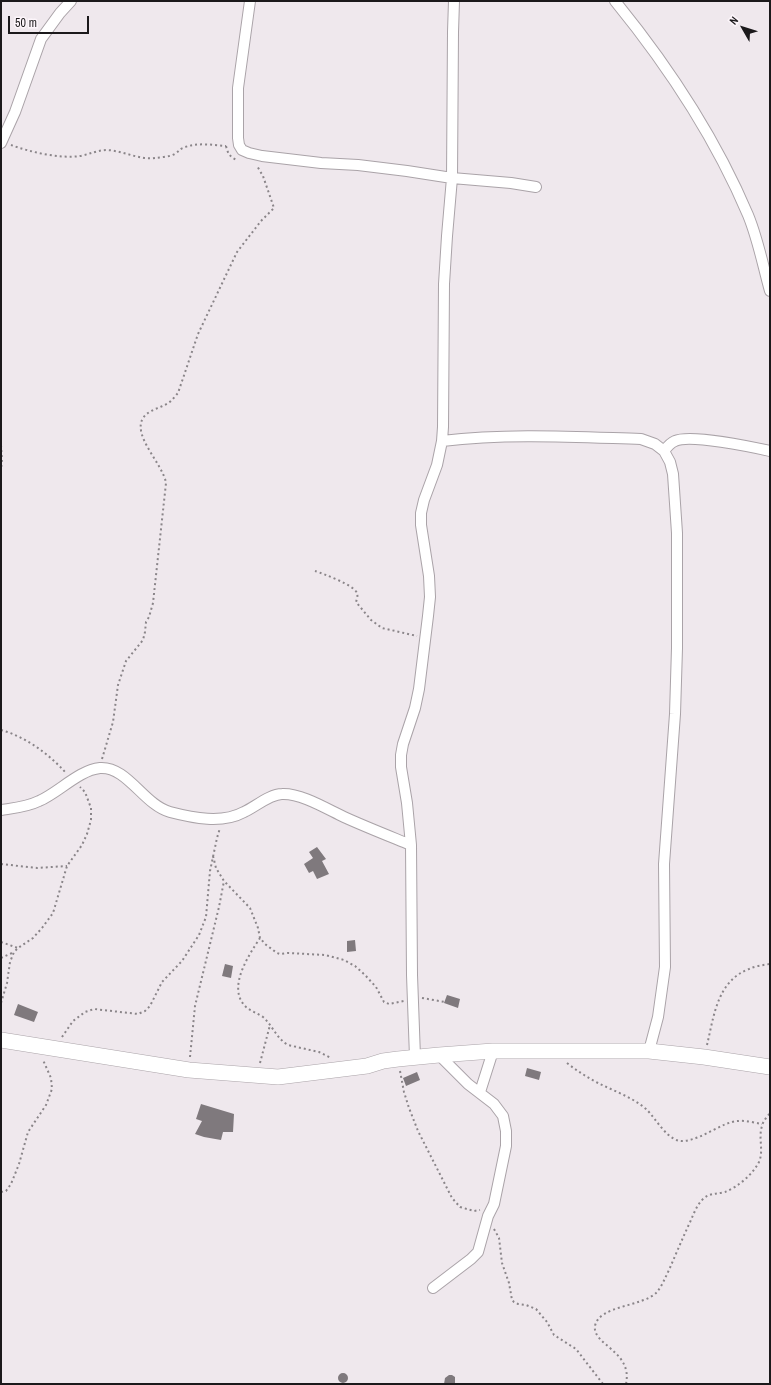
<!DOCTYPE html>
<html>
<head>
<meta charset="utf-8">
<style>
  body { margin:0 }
  #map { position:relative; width:771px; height:1385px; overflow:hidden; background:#efe8ed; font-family:"Archivo Narrow",sans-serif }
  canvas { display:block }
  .frame { position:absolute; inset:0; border:2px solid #1b191b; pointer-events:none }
  .north { position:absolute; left:723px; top:8px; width:40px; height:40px; -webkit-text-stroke:3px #fcf5fa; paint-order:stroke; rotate:309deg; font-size:11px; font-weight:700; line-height:16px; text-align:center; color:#1b191b }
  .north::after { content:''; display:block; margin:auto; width:14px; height:18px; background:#1b191b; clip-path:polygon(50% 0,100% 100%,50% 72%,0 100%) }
  .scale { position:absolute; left:8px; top:16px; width:81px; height:18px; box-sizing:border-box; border:2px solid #1b191b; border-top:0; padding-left:5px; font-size:12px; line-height:14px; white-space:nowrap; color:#1b191b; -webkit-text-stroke:3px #fcf5fa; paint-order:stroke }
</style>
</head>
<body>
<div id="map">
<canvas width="771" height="1385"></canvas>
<div class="frame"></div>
<div class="north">N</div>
<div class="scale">50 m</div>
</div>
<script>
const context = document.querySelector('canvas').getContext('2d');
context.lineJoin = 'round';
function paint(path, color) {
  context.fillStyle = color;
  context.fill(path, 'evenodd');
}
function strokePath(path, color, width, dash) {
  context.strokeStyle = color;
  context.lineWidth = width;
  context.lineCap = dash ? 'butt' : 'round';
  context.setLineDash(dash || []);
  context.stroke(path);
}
paint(new Path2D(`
  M317,847l9,12 -4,2 7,13 -12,5 -4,-8 -4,2 -5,-9 9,-6 -4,-6z
  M355,940l1,11 -9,1v-11z
  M225,964l8,2 -2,12 -9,-2z
  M447,995l13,4 -2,9 -14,-5z
  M18,1004l20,8 -4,10 -20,-7z
  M527,1068l14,4 -2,8 -14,-4z
  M417,1072l3,8 -14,6 -3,-8z
  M201,1104l33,10 -1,18h-10l-2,8 -17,-3 -9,-3 7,-13 -6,-2z
  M338 1378a5 5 0 1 1 10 0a5 5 0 1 1-10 0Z
  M449,1375h3l3,2v7h-11l1,-6z`), '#7f797d');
const street = new Path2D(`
  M250,1l-12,87v50l1,7 3,5 7,3 13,3 59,7 37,2 49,6 45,7 59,5 25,4
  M615,1c53,65 100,136 133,214 10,24 15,51 22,76
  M1,143l14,-31 26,-73 19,-26 11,-12
  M442,441c67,-8 133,-4 199,-2l14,5 9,7 6,11 3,12 4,59v115l-2,66 -11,150 1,103 -7,50 -9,34
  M664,451c3,-4 6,-8 11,-10 15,-7 77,6 95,10
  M1,810c13,-2 26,-3 38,-9 19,-8 40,-31 61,-33 27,-2 44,37 70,44 23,6 52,12 74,0 11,-5 26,-18 38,-18 19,-1 45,15 62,23 22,10 45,19 67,28
  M415,1057l-3,-82 -1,-130 -4,-42 -6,-36v-12l2,-11 12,-36 4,-19 9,-73 2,-19 -1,-21 -8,-51v-12l3,-13 13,-35 5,-24 1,-14 1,-143 3,-48 5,-58 1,-146 1,-31
  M480,1092l13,-41
  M433,1288l38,-29 7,-7 10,-36 6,-12 12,-58v-15l-3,-15 -9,-12 -26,-20 -29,-29`);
const secondary = new Path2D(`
  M1,1040l188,30 89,7 89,-11 16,-5 15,-2 41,-4 54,-4h156l55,6 66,10`);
strokePath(street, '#aaa3a8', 12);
strokePath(secondary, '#aaa3a8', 16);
strokePath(new Path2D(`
  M11,145c19,7 49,14 69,11 10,-2 18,-6 27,-6 17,1 32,10 48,8 7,-1 16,-1 21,-5 3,-2 4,-4 7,-5 13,-6 30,-3 43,-2
  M226,146c2,8 4,11 11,14
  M1,445l1,15 -1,10
  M315,571c9,3 39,14 42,22 1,3 0,6 -1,9l15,18 11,8 35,8
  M1,730c25,7 48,24 65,43
  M102,759l11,-37 5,-37 8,-24 17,-21 2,-8 1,-10 3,-5 4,-14 13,-120c-3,-19 -34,-47 -23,-65 7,-10 21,-10 29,-18 2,-2 4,-5 6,-7l20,-59 39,-82 24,-31 13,-13 -11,-32 -6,-10
  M213,856l3,12 8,13 26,27 8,20 2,10 5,6 12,9 3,1 8,-1 37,2 19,5 11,6 10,9 11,12 8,15 5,2 15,-3
  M1,864l36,4 30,-2
  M260,938c-11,17 -33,49 -15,68 5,5 12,7 18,11 10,9 13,21 25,28l31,7 12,6
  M1,942l17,6
  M1,958l13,-6
  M422,998l23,4
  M1,1003l6,-20 3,-21 4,-10 4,-4 15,-10 9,-10 11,-15 14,-47 15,-21 5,-11 4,-14v-12l-6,-16 -5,-5
  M62,1037l11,-16 12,-9 9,-3 44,5 7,-3 5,-5 12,-24 20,-21 17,-26 7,-18 4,-46 7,-33 3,-10
  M707,1045c7,-29 10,-64 42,-76 6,-3 14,-4 21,-5
  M190,1057l5,-51 24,-99 5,-26
  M260,1063l10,-38
  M567,1063c10,8 20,14 31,20 16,8 34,14 48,26 10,9 22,34 38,32 19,-2 38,-19 54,-20 8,-1 17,2 24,3
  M400,1071l4,21 5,16 9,23 34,67 8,9 14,4 6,-1
  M1,1192l5,-1 5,-7 8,-20 9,-32 18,-27 6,-16 -1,-11 -8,-18
  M494,1229l5,9 3,25 7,20 3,17 2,2 4,2 8,1 10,4 11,13 7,13 22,14 27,35
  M626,1384c7,-33 -34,-39 -31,-58 4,-21 48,-19 62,-34 5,-6 8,-14 12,-22 7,-16 14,-33 22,-50 3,-7 6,-15 12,-21 6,-6 14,-5 22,-7 13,-5 28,-18 34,-30 5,-12 -1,-24 3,-36 1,-5 5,-9 8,-13`), '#8a8589', 2, [2, 3]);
strokePath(street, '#fff', 10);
strokePath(secondary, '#fff', 15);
</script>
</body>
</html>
